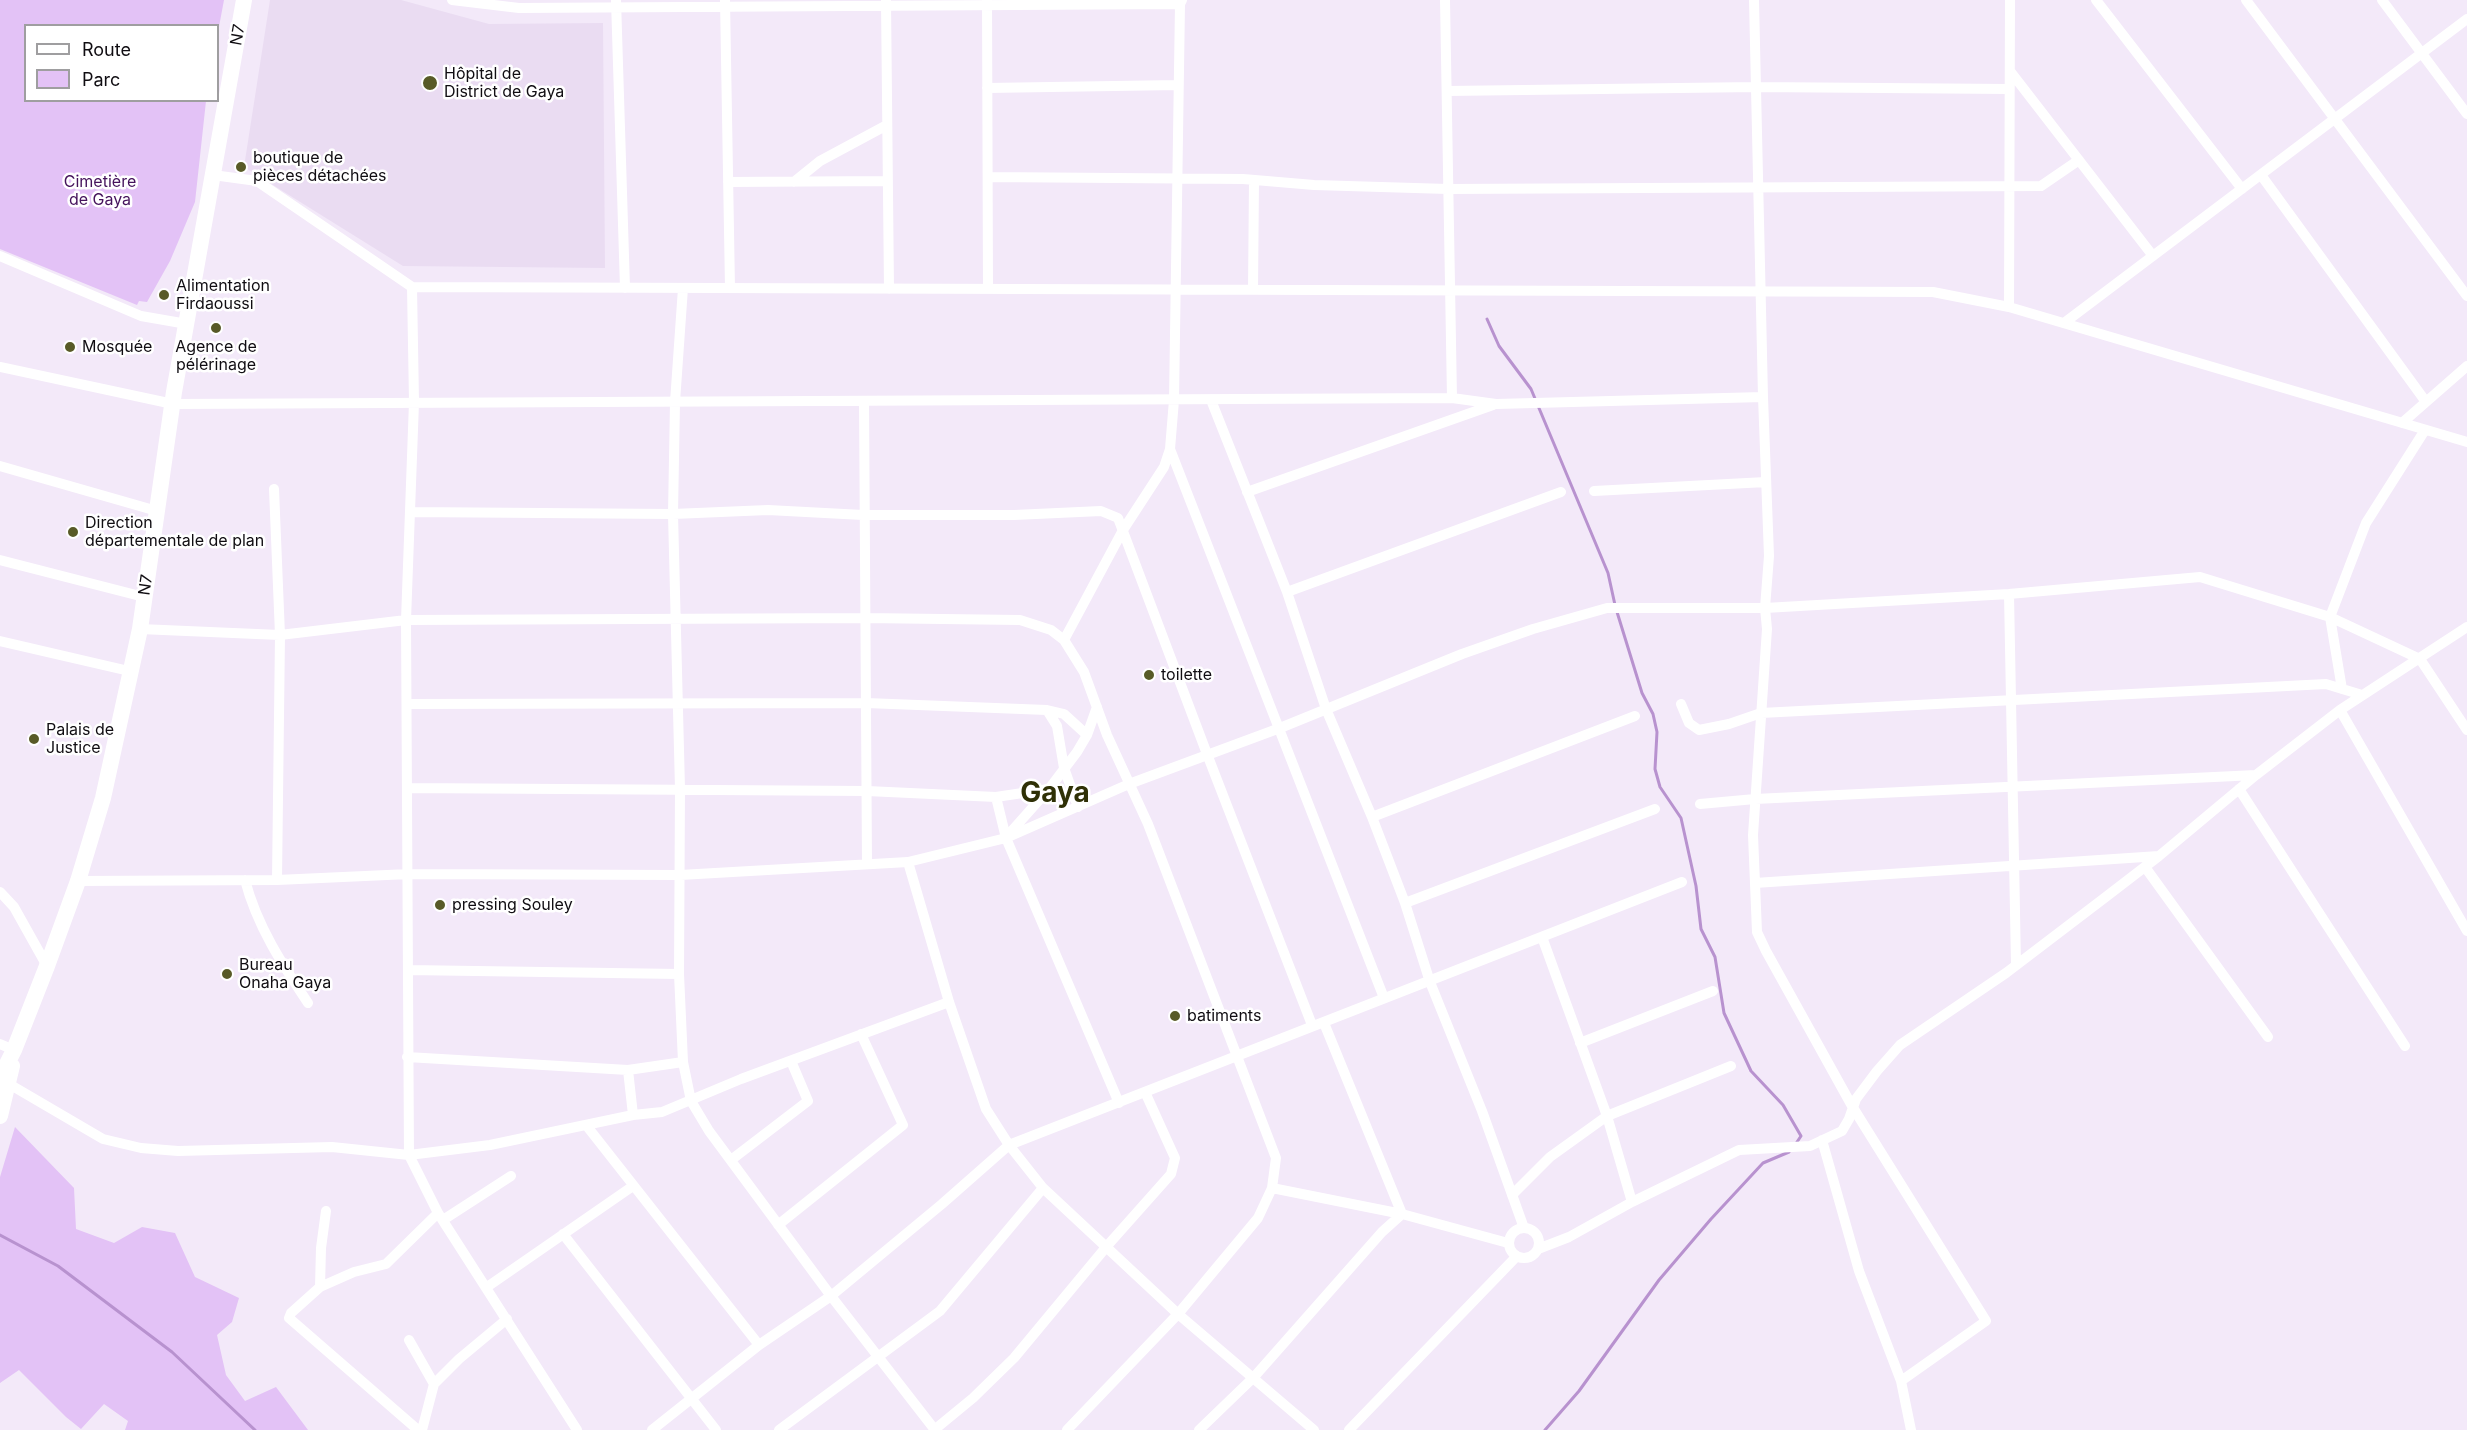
<!DOCTYPE html>
<html>
<head>
<meta charset="utf-8">
<style>
  body { margin:0 }
  #map { position:relative; width:2467px; height:1430px; overflow:hidden; background:#f3e9f9; font-family:Inter,sans-serif }
  canvas { display:block }
  .legend { position:absolute; left:24px; top:24px; width:195px; height:78px; box-sizing:border-box; background:#fff; border:2px solid #9f9ea0; margin:0; padding:8px 10px; list-style:none; font-size:18px; color:#100d12 }
  .legend li { display:flex; align-items:center; gap:12px; height:30px }
  .legend b { width:30px; border:2px solid #9f9ea0 }
</style>
</head>
<body>
<div id="map">
<canvas width="2467" height="1430"></canvas>
<ul class="legend">
<li><b style="height:8px;background:#fff"></b>Route</li>
<li><b style="height:16px;background:#e3c2f6"></b>Parc</li>
</ul>
</div>
<script>
const context = document.querySelector('canvas').getContext('2d');
context.lineJoin = 'round';
function paint(path, color) {
  context.fillStyle = color;
  context.fill(path, 'evenodd');
}
function strokePath(path, color, width, dash) {
  context.strokeStyle = color;
  context.lineWidth = width;
  context.lineCap = dash ? 'butt' : 'round';
  context.setLineDash(dash || []);
  context.stroke(path);
}
function write(font, color, halo, rows, align = 'center') {
  context.font = font + ' Inter,sans-serif';
  context.lineWidth = 5;
  context.setLineDash([]);
  context.textBaseline = 'middle';
  context.strokeStyle = halo;
  context.fillStyle = color;
  for (const [text, x, y, turn = 0] of rows) {
    context.save();
    context.translate(x, y);
    context.rotate((+turn || 0) * Math.PI / 180);
    context.textAlign = isNaN(turn) ? turn : align;
    if (halo) context.strokeText(text, 0, 0);
    context.fillText(text, 0, 0);
    context.restore();
  }
}
paint(new Path2D(`
  M270,0h131l88,24 114,-1 2,245 -202,-2 -159,-99z`), '#eadcf2');
paint(new Path2D(`
  M0,0h224l-6,32v-6h-192v74l180,1 -11,101 -25,59 -23,41 -8,-1 -2,4 -137,-56z
  M15,1127l59,61 2,41 38,14 28,-16 33,6 20,44 44,21 -7,24 -15,13 9,40 19,26 31,-14 32,43h-183l3,-9 -24,-17 -23,25 -15,-12 -47,-47 -19,13v-206z`), '#e3c2f6');
strokePath(new Path2D(`
  M1487,319l12,27 32,43 77,184 7,32
  M1617,612l25,81 11,21 4,18 -2,37 5,18 21,31 15,68 5,43 14,28 9,56 27,58 32,34 18,31 -6,9
  M0,1235l58,31 114,86 83,78
  M1545,1430l34,-39 80,-111 52,-61 52,-56 26,-11`), '#b892cf', 3);
strokePath(new Path2D(`
  M452,0l67,8 661,-4v-4
  M616,0l9,288
  M725,0l5,288
  M987,0l1,289
  M1445,0l7,398
  M1754,0l9,397 6,159 -4,52 2,21 -14,206 4,97 9,19 86,155 134,215 -85,60
  M2096,0l146,189
  M2246,0l221,296
  M2382,0l85,114
  M886,1l3,288
  M2010,71l143,185
  M987,88l191,-3
  M1447,91l309,-4 253,2
  M213,175l44,6 155,106 1521,5 76,15 458,135
  M2261,175l165,227
  M988,177l255,2 71,6 134,4 593,-3 38,-26
  M728,182l160,-1
  M794,182l26,-21 67,-36
  M0,256l141,60 46,8
  M412,287l2,115 -8,218 3,535 29,58 139,217
  M1253,290l1,-110
  M2009,307l1,-307
  M2064,323l403,-304
  M0,367l173,37 1279,-6 44,6 267,-7
  M1211,400l76,192 39,117 46,108 33,86 25,79 52,129 42,117
  M864,402l3,462
  M2402,423l65,-57
  M1170,449l214,549
  M0,466l157,45
  M274,489l6,146 -3,245
  M1594,491l172,-9
  M1247,492l246,-87
  M410,512l263,2 95,-4 95,5h151l87,-4 17,7 89,236 105,271
  M0,560l144,37
  M1287,592l274,-100
  M2009,594l7,371
  M140,629l140,6 126,-15 459,-2 155,2 31,10 13,10 20,32 23,63 41,89 128,334 -4,30 -14,30 -80,96 -111,116
  M1064,640l59,-110 41,-63 6,-18 4,-49 6,-396 2,-4
  M0,641l129,30
  M2342,689l-12,-72 36,-94 59,-93
  M407,704l459,-1 181,7 17,4 23,21
  M1681,704l8,19 10,7 30,-6 32,-11 565,-29 36,11
  M1047,710l10,16 7,42 14,39
  M2340,710l127,221
  M408,788l459,3 129,6 53,-8
  M2239,789l166,257
  M996,797l10,41 113,265
  M1700,804l55,-5 501,-24
  M1372,817l263,-101
  M1009,834l40,-45 28,-37 10,-17 10,-28
  M908,862l41,140 37,107 23,36 34,43 135,126 136,116
  M2145,867l123,170
  M245,880c12,46 37,84 63,123
  M78,881l199,-1 132,-6 271,1 228,-13 98,-24 123,-54 151,-56 182,-74 71,-25 74,-21h158l244,-14 191,-17 130,40 90,42 47,71
  M1755,883l404,-27
  M0,892l14,15 33,59
  M1405,903l250,-94
  M1542,937l65,179 25,86
  M408,970l271,4
  M1580,1043l133,-52
  M0,1044l14,6
  M407,1057l221,13 55,-8 8,39 18,30 122,165 104,134
  M683,1062l-4,-88 1,-185 -7,-275 2,-112 8,-114
  M628,1070l5,45
  M9,1084l94,55 38,9 37,3 154,-4 77,8 81,-10 143,-30 29,-3 79,-33 208,-77
  M586,1125l173,220
  M1822,1140l37,131 42,110 10,49
  M731,1160l77,-59 -17,-40
  M1272,1188l130,26 106,29
  M1512,1195l38,-38 57,-41 124,-50
  M443,1220l68,-44
  M778,1225l125,-100 -42,-91
  M1509 1243a15 15 0 1 1 30 0a15 15 0 1 1-30 0Z
  M563,1234l153,196
  M1538,1249l31,-12 63,-35 107,-52 71,-4 32,-15 7,-12 7,-20 21,-28 23,-26 106,-72 101,-77 52,-40 97,-81 84,-65 127,-83
  M320,1287l1,-39 5,-37
  M487,1287l146,-101
  M409,1340l25,44
  M418,1430l-129,-112 2,-5 29,-26 34,-15 32,-8 52,-51
  M422,1430l12,-46 25,-25 48,-40
  M652,1430l107,-85 72,-49 111,-92 67,-59 673,-263
  M779,1430l161,-119 103,-123
  M934,1430l39,-32 41,-40 93,-112 64,-72 4,-16 -30,-66
  M1199,1430l55,-53 128,-145 20,-18 -78,-191
  M1349,1430l167,-173`), '#fff', 10);
strokePath(new Path2D(`
  M0,1078l14,-28 33,-84 31,-85 25,-83 37,-169 34,-237 70,-392
  M0,1116l12,-50`), '#fff', 16);
for (const [x, y, r, color] of [
  [430,83,8,"#585a27"],
  [241,167,6,"#585a27"],
  [164,295,6,"#585a27"],
  [216,328,6,"#585a27"],
  [70,347,6,"#585a27"],
  [73,532,6,"#585a27"],
  [1149,675,6,"#585a27"],
  [34,739,6,"#585a27"],
  [440,905,6,"#585a27"],
  [227,974,6,"#585a27"],
  [1175,1016,6,"#585a27"]
]) {
  const dot = new Path2D();
  dot.arc(x, y, r, 0, 2 * Math.PI);
  context.fillStyle = color;
  context.fill(dot);
  strokePath(dot, '#fff', 2);
}
write('16px', '#100d12', '#fff', [
  ["N7",238,35,-80],
  ["N7",146,585,-82]
]);
write('16px', '#100d12', '#fff', [
  ["Hôpital de",444,74],
  ["District de Gaya",444,92],
  ["boutique de",253,158],
  ["pièces détachées",253,176],
  ["Alimentation",176,286],
  ["Firdaoussi",176,304],
  ["Mosquée",82,347],
  ["Agence de",216,347,"center"],
  ["pélérinage",216,365,"center"],
  ["Direction",85,523],
  ["départementale de plan",85,541],
  ["toilette",1161,675],
  ["Palais de",46,730],
  ["Justice",46,748],
  ["pressing Souley",452,905],
  ["Bureau",239,965],
  ["Onaha Gaya",239,983],
  ["batiments",1187,1016]
], 'left');
write('16px', '#45135c', '#fff', [
  ["Cimetière",100,182],
  ["de Gaya",100,200]
]);
write('bold 28px', '#2f3006', '#fff', [
  ["Gaya",1055,794]
]);
</script>
</body>
</html>
